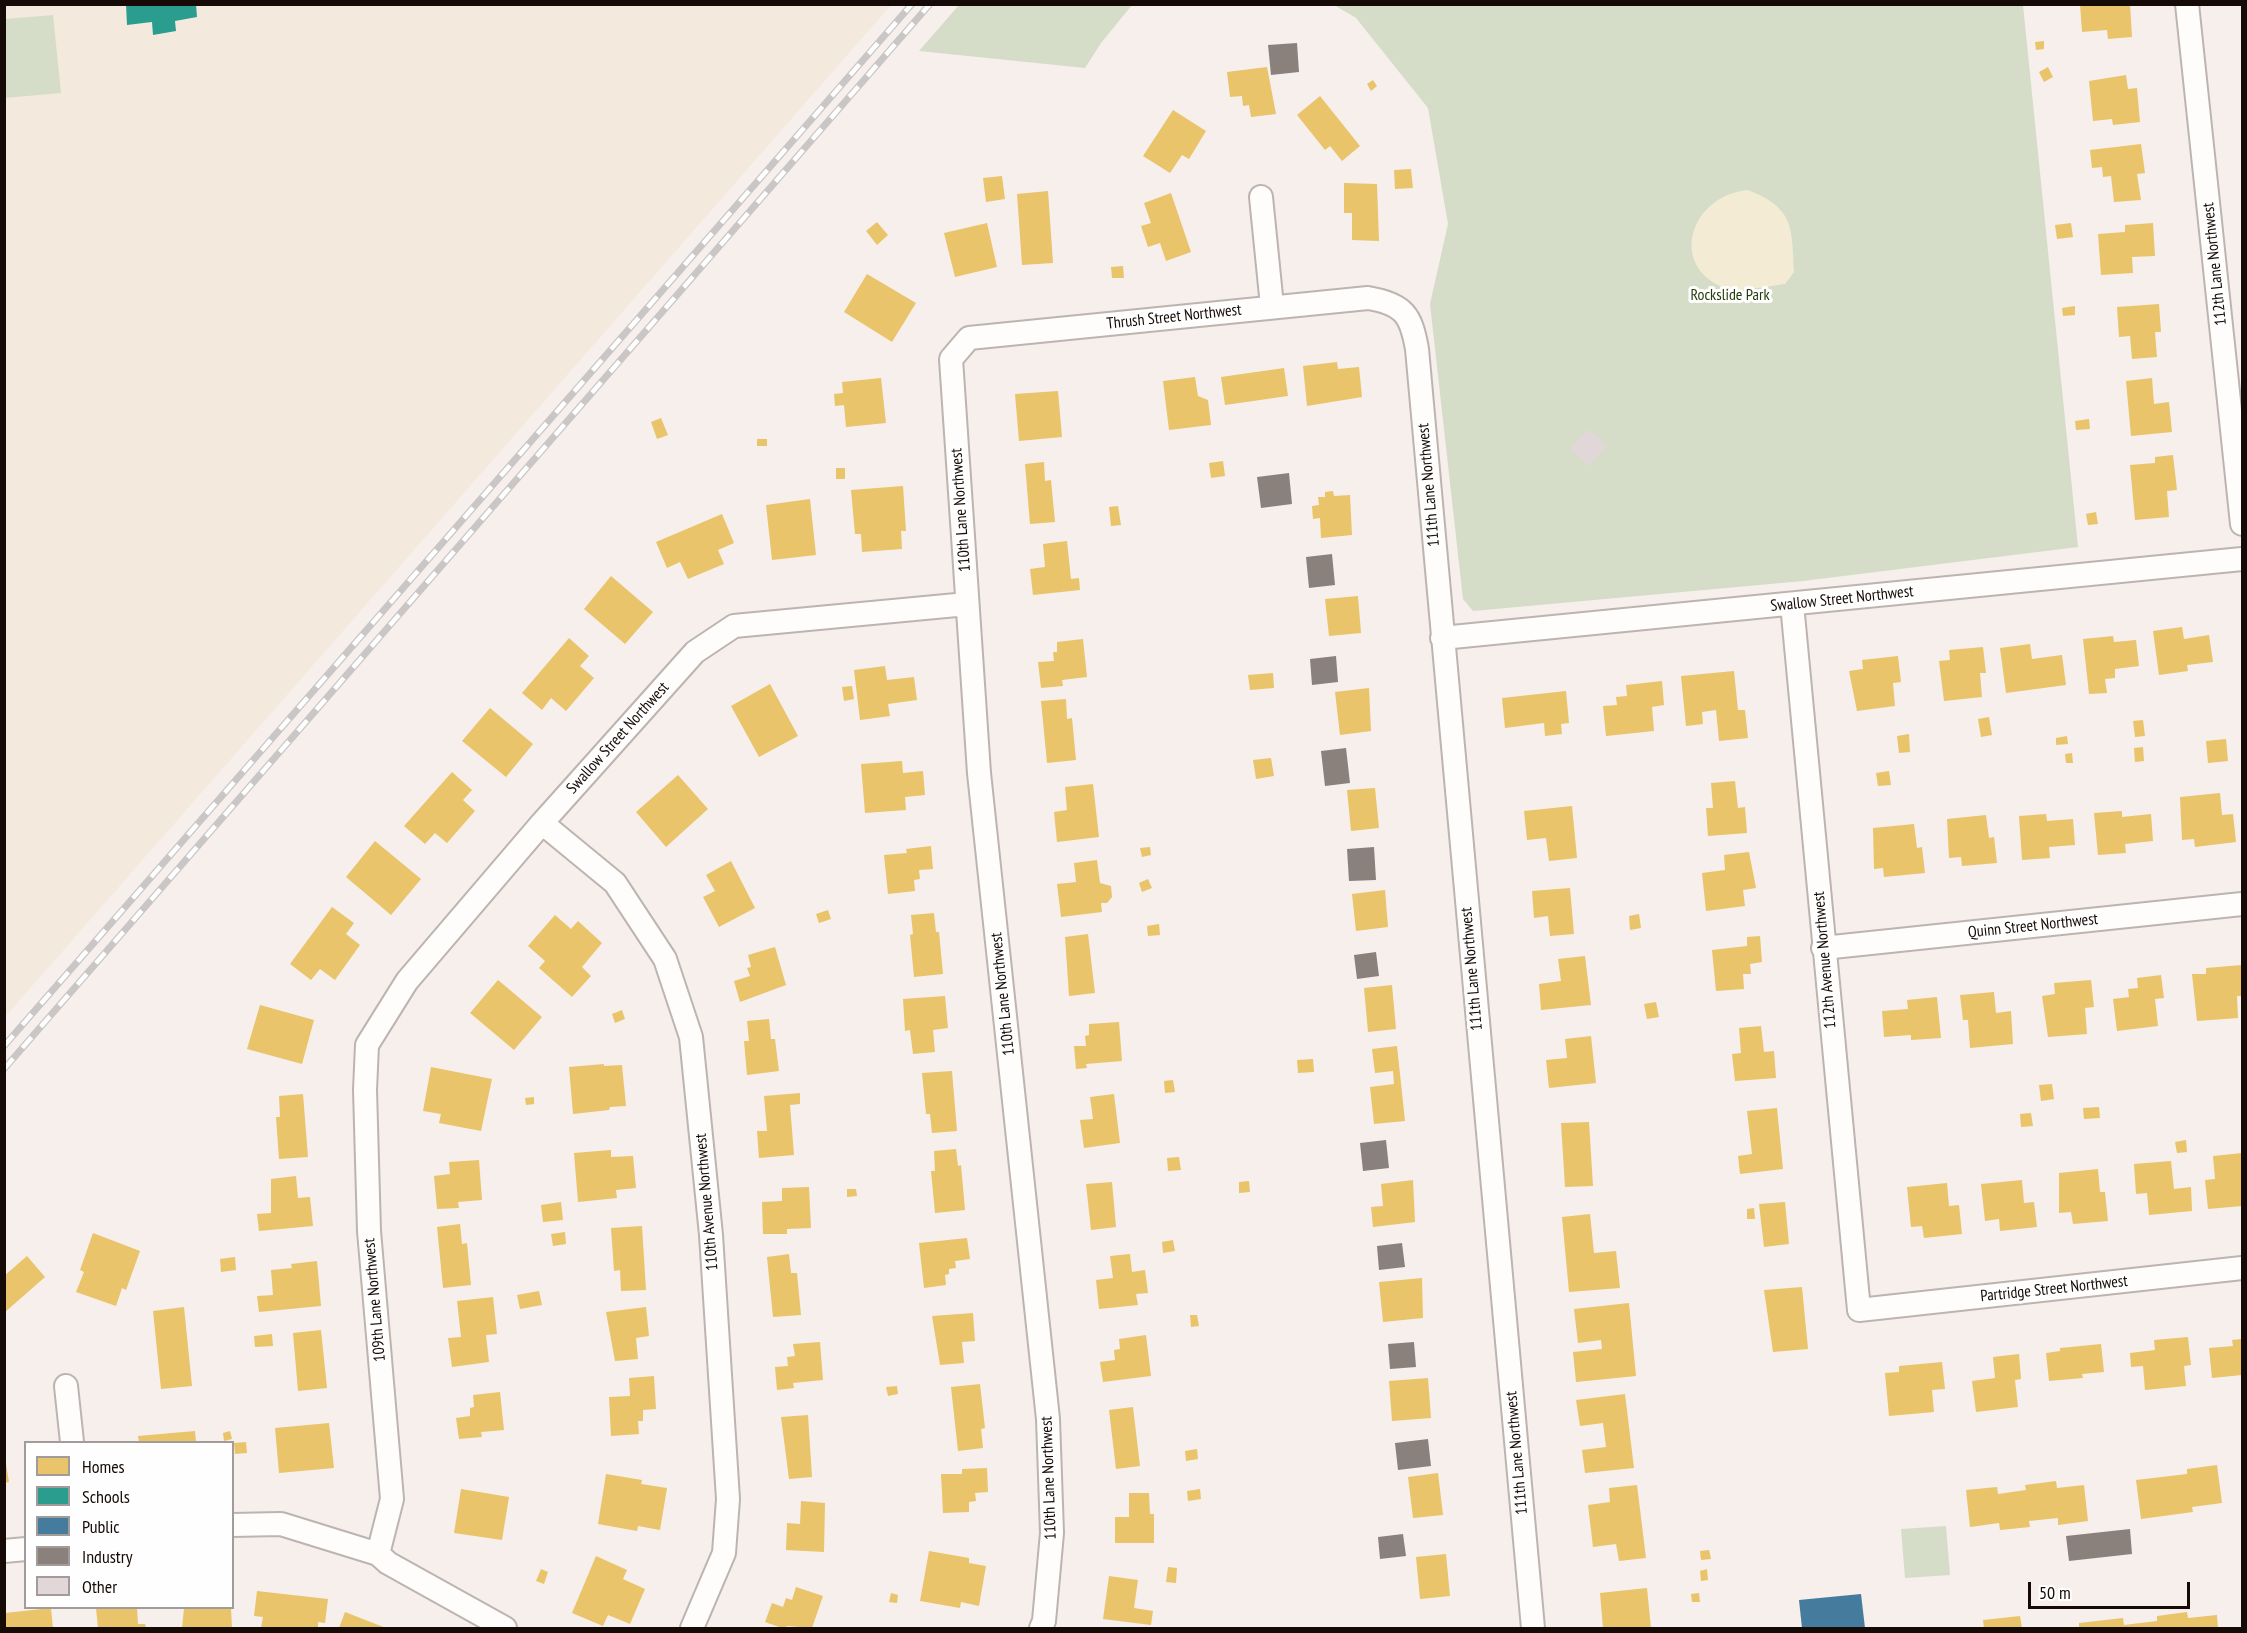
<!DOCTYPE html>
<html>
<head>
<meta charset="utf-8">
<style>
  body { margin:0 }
  #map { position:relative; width:2247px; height:1633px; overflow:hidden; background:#f6efeb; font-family:"PT Sans Narrow",sans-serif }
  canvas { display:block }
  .frame { position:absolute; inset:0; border:6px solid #150a05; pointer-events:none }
  .legend { position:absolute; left:24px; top:1441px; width:210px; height:168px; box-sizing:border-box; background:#fefefe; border:2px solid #a19c9a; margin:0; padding:8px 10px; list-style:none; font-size:18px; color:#150a05 }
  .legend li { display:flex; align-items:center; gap:12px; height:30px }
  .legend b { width:30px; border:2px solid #a19c9a }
  .scale { position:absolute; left:2028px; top:1582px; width:162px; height:27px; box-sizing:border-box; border:3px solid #150a05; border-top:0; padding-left:8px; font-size:18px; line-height:21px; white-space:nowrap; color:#150a05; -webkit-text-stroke:4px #fefefe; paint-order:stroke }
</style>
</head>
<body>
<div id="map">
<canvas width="2247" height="1633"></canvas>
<div class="frame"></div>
<ul class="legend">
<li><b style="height:16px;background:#e9c46a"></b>Homes</li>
<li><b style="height:16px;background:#2a9d8f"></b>Schools</li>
<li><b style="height:16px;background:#457b9d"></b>Public</li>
<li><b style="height:16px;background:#8a817c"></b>Industry</li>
<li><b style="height:16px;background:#e1d7d8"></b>Other</li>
</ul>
<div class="scale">50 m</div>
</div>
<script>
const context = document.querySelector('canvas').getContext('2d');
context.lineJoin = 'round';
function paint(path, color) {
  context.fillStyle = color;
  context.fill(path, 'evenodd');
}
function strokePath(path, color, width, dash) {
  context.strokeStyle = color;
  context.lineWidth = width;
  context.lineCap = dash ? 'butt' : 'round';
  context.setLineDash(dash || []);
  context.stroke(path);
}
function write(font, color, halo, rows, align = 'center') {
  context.font = font + ' "PT Sans Narrow",sans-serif';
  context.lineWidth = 6;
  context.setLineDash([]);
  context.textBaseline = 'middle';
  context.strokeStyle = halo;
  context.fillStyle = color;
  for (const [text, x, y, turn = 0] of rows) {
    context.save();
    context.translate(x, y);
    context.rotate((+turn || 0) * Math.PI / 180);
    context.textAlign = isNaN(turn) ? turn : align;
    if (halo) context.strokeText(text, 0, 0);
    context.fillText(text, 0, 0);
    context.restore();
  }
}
paint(new Path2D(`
  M5,5h886l-886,1012z`), '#f3eadd');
paint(new Path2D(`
  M959,5v-1l173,1 -31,38 -16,25 -166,-17z
  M1334,5h689l55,542 -275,34 -330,30 -10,-12 -33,-295 18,-80 -20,-116 -72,-90z
  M53,15l8,78 -56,5v-79z
  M1946,1526l4,49 -45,3 -4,-49z`), '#d5ddc9');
paint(new Path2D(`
  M1748,190c46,18 44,37 46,82l-9,12c-18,2 -47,10 -65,2 -51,-24 -28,-91 28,-96z`), '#f3ebd4');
paint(new Path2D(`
  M2080,4h50l2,33 -24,2 -1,-9 -25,2z
  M2044,41v8l-8,1 -1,-8z
  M1267,67l9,47 -25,3 -2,-12 -6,1 -1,-10 -12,1 -3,-25z
  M2048,67l5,10 -9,5 -5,-10z
  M2126,75l2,14 9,-1 3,34 -27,3 -1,-6 -19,2 -4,-40z
  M1373,80l4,6 -6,5 -4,-7z
  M1320,96l40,50 -18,15 -12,-15 -5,4 -28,-35z
  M1173,110l33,21 -17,28 -7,-4 -12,18 -27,-17z
  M2141,144l4,29 -8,1 4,26 -27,2 -3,-26 -8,1 -1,-10 -10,1 -2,-18z
  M1411,169l2,19 -18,1 -1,-19z
  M1002,176l3,23 -19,3 -3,-24z
  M1344,183l33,1 2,57 -27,-1v-27h-8z
  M1048,191l5,72 -31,2 -5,-71z
  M1171,193l20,59 -25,9 -6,-18 -12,4 -7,-21 10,-3 -7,-20z
  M877,222l11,13 -11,10 -11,-14z
  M987,223l10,44 -42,10 -11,-44z
  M2071,223l2,14 -16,2 -2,-14z
  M2153,223l2,33 -23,1 1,16 -32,2 -3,-41 27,-2v-7z
  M1123,266l1,12h-12l-1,-11z
  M867,274l49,29 -24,39 -48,-30z
  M2159,304l2,28h-6l2,25 -25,2 -2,-23 -11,1 -2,-30z
  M2075,306v9l-12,1 -1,-8z
  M1337,362l1,7 21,-2 3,30 -55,9 -4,-40z
  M1284,368l4,28 -63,9 -4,-28z
  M1195,377l3,19 10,4 3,25 -42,5 -6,-49z
  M881,378l5,45 -40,4 -2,-22 -9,1 -1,-12 9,-1 -1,-11z
  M2152,378l2,26 15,-2 3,30 -41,4 -5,-55z
  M1058,391l4,46 -43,4 -4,-47z
  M661,418l7,17 -11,4 -6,-17z
  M2089,419l1,10 -14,1 -1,-9z
  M757,439h10v7h-10z
  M2173,455l4,35 -10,1 2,26 -34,3 -5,-55 25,-2v-6z
  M1223,461l2,15 -14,2 -2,-15z
  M1044,462l1,19 6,-1 4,42 -25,2 -5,-60z
  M836,468h9v11h-9z
  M903,486l3,45h-5l1,18 -40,3 -1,-18h-6l-4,-44z
  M1333,491l1,5 16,-1 2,40 -31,3 -1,-20 -7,1 -1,-13 7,-1 -1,-8h7v-5z
  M810,499l6,56 -44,5 -6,-55z
  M1118,506l3,19 -10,1 -2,-19z
  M2096,512l2,12 -10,1 -2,-11z
  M722,514l12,29 -16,7 6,14 -36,15 -8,-17 -13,6 -11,-26z
  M1067,541l4,38 8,-1 1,12 -47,5 -3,-26 15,-2 -2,-23z
  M611,576l42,36 -28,32 -41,-35z
  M1358,596l3,37 -32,3 -4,-37z
  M2182,627l2,12 25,-4 4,27 -26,3 1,6 -29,4 -6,-44z
  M2113,636l1,6 22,-2 3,26 -24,3v9l-10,1 2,14 -18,1 -6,-55z
  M569,638l20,18 -9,10 14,12 -28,33 -15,-13 -9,12 -20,-17z
  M1083,639l4,38 -25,3 1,6 -22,2 -3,-26 16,-1 -1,-9h4v-10z
  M2030,644l2,15 30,-4 4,30 -60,8 -6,-45z
  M1983,647l3,26h-6l2,24 -38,4 -5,-40 11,-1 -1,-10z
  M1898,656l3,26 -8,1 2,23 -38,5 -8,-40 14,-2 -1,-9z
  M885,666l2,14 27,-3 3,23 -29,4 2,12 -30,4 -6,-50z
  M1734,671l4,39h7l3,28 -29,3 -3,-31 -14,2 1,12 -17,2 -5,-50z
  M1273,673l1,15 -24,2 -2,-15z
  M1662,681l2,24 -12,2 2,24 -48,5 -3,-30 14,-1 -1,-8 11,-1 -1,-11z
  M770,684l28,52 -39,21 -28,-51z
  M852,686l2,13 -10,2 -2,-14z
  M1369,688l2,43 -31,4 -5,-43z
  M1566,691l3,32 -8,1 1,10 -17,2 -1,-13 -39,5 -3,-30z
  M1066,699l1,20 5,-1 4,42 -29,3 -6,-62z
  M490,708l43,36 -27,33 -44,-36z
  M1989,717l3,18 -11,2 -3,-18z
  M2143,720l2,16 -10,1 -2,-16z
  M1909,734l1,18 -11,1 -2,-17z
  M2067,736l1,8 -12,1v-7z
  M2226,739l2,22 -20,2 -2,-22z
  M2143,747l1,14 -9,1 -1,-14z
  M2072,753l1,10h-7l-1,-9z
  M1271,758l3,18 -18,3 -3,-19z
  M902,761l1,12 20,-2 2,24 -20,2 1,13 -41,3 -4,-49z
  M1889,771l2,14 -13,1 -2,-13z
  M452,772l20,18 -9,10 12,11 -28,32 -12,-10 -10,11 -21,-18z
  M678,775l30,34 -42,38 -30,-35z
  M1735,781l3,27 7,-1 2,26 -39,3 -2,-28h7l-2,-25z
  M1093,784l6,53 -42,5 -3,-30 13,-2 -2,-23z
  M1375,788l4,40 -28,3 -4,-41z
  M2220,793l2,22 11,-1 3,28 -41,5 -1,-8 -12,1 -2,-43z
  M1572,806l5,52 -28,3 -3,-23 -19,2 -3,-29z
  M2122,811v6l29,-3 2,27 -28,3 1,9 -28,2 -4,-42z
  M2046,814l1,7 26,-2 2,26 -26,2 1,11 -28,2 -3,-44z
  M1986,815l3,23 5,-1 3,26 -35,3 -1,-9 -12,1 -2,-39z
  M1914,824l3,24 5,-1 3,26 -41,4 -1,-9 -9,1 -1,-41z
  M375,841l46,38 -30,36 -45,-38z
  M931,846l2,23 -14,1 1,9 -6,1 1,11 -27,3 -4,-39 23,-2 -1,-4z
  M1150,847l1,8 -9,2 -2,-9z
  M1749,852l7,36 -13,2 2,16 -39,5 -4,-38 23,-3 -1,-15z
  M1097,860l3,23 11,3 1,11 -5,6h-6l1,9 -41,5 -4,-33 19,-2 -2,-19z
  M731,861l24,47 -36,19 -16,-30 12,-6 -9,-16z
  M1148,879l4,9 -10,4 -3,-9z
  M1570,888l4,46 -24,2 -2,-20 -14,2 -2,-27z
  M1385,890l3,37 -32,4 -4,-37z
  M332,907l22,16 -8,11 14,11 -25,35 -15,-11 -9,11 -21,-16z
  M828,910l3,9 -12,4 -3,-9z
  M934,913l2,19h3l4,42 -29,3 -4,-42 3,-1 -2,-19z
  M1639,914l2,14 -11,2 -1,-14z
  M555,915l16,14 7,-8 24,22 -20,24 9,9 -19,21 -33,-29 6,-7 -17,-15z
  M1159,924l1,11 -12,1 -1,-10z
  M1088,934l7,59 -26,3 -4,-59z
  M1760,936l2,26 -12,2 1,10h-8l1,15 -28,2 -4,-41 35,-4v-9z
  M775,947l11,38 -46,17 -6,-21 16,-5 -3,-8 4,-1 -3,-12z
  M1585,956l6,49 -50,5 -2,-26 22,-3 -3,-22z
  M2242,965v31h-5l1,22 -41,3 -5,-47h14v-6z
  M2161,975l3,23 -9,1 3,27 -41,5 -4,-32 16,-2 -1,-8 10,-1 -1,-10z
  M498,980l44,37 -28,33 -44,-37z
  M2091,980l3,27 -9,1 2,26 -39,3 -6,-41 13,-2 -1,-11z
  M1392,985l4,44 -28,3 -4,-44z
  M1994,992l2,21 15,-2 2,33 -43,4 -2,-28h-5l-3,-25z
  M945,996l3,32 -15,2 2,22 -22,2 -3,-24 -5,1 -2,-32z
  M1937,997l4,41 -30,2v-5l-27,2 -2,-26 26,-2 -1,-9z
  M1656,1002l3,15 -12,2 -3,-15z
  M260,1005l54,15 -12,44 -55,-15z
  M622,1010l3,9 -10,4 -3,-9z
  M769,1019l2,20h4l4,32 -32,4 -3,-34h5l-2,-20z
  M1119,1022l3,39 -36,3 1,4 -11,1 -2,-23h12l-1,-10 4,-1v-11z
  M1761,1026l3,26 10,-1 2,27 -41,3 -3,-27 9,-1 -2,-25z
  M1591,1036l5,47 -47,5 -3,-28 21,-2 -2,-19z
  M1397,1046l8,75 -31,3 -4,-37 24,-3 -1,-13 -18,2 -3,-24z
  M1313,1059l1,13 -16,1 -1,-13z
  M604,1064v2l18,-1 4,41 -16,1 -1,3 -36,4 -4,-47z
  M431,1067l61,12 -11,52 -42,-8 2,-9 -18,-3z
  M952,1071l5,60 -25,2 -2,-19h-4l-4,-41z
  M1173,1080l2,12 -10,1 -1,-12z
  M2052,1084l2,15 -13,2 -2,-16z
  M800,1093v11l-10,1 4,50 -35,3 -2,-27h10l-3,-35z
  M303,1094l5,63 -29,2 -3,-42h4l-1,-21z
  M1114,1094l6,49 -36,5 -4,-28 13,-1 -3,-22z
  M534,1097v7l-8,1 -1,-7z
  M2099,1107l1,11 -16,1 -1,-11z
  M1777,1108l6,61 -43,5 -2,-18 14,-2 -5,-43z
  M2031,1113l2,13 -12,1 -1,-13z
  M1589,1122l4,64 -28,1 -4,-64z
  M2186,1140l1,12 -10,1 -2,-11z
  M956,1149l2,17 3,-1 4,45 -30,3 -4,-42h4l-1,-20z
  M611,1150v7l22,-1 3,32 -20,2 1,8 -39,4 -4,-49z
  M2242,1153v53l-34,3 -3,-29 10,-1 -2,-23z
  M1179,1157l2,13 -13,1 -1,-13z
  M479,1160l3,40 -24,2 1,6 -22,1 -3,-33 16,-2 -1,-12z
  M2171,1161l3,28 17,-2 1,24 -43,4 -2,-22 -11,1 -2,-30z
  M2098,1169l2,23h5l3,29 -35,3 -2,-12 -12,1v-40z
  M296,1176l2,22 12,-1 3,29 -54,5 -2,-17 14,-1v-34z
  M1413,1180l2,42 -42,5 -2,-20 12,-1 -2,-22z
  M2022,1180l2,23 10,-1 3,25 -37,4 -1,-12 -14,2 -4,-37z
  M1249,1181l1,11 -11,1v-11z
  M1112,1182l4,45 -25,3 -5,-46z
  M1947,1183l2,23 10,-1 3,29 -38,4 -2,-12 -11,1 -4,-40z
  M809,1187l2,41 -24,1v5h-24l-1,-32 20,-1v-13z
  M847,1189h9l1,7 -10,1z
  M561,1202l2,18 -20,2 -2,-17z
  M1785,1202l4,42 -25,3 -5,-43z
  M1754,1208l1,11h-8v-10z
  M1590,1214l4,39 22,-2 4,37 -51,4 -7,-75z
  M460,1224l2,20 5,-1 4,42 -28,3 -6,-61z
  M642,1226l4,64 -25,1 -1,-21 -6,1 -3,-43z
  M565,1232l1,12 -13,2 -2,-12z
  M93,1233l47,18 -14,39 -4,-2 -6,18 -40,-14 8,-20 -4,-2z
  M967,1238l3,21 -15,2 1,7 -7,1v5l-4,1 1,10 -22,3 -5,-45z
  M1173,1240l2,11 -12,2 -1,-11z
  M789,1254l2,19h6l4,42 -28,2 -6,-60z
  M1130,1254l2,18 13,-2 3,23 -12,1 2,11 -39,4 -3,-29 17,-2 -3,-22z
  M27,1256l18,21 -41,36v-37z
  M235,1257l1,13 -15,2 -1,-13z
  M317,1261l4,45 -62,6 -2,-16 16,-1 -2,-25 21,-2 -1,-4z
  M1422,1278l1,40 -40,4 -4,-40z
  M1802,1287l6,62 -35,3 -9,-62z
  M539,1291l3,14 -22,4 -3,-14z
  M493,1297l4,37 -11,1 3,27 -37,5 -4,-29 13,-1 -4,-36z
  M1629,1303l7,73 -60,6 -3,-30 29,-3 -1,-9 -23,3 -4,-34z
  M184,1307l8,79 -31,3 -8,-78z
  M646,1307l3,29 -13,2 2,21 -23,2 -9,-49z
  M973,1313l2,28 -13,1 2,21 -24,2 -8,-49z
  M1190,1315h7l2,11 -8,1z
  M321,1330l6,58 -29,3 -5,-58z
  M272,1334l1,12 -18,1 -1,-11z
  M1146,1335l5,41 -48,6 -3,-20 15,-2 -1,-10 6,-1 -1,-10z
  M2188,1337l3,28 -7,1 2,20 -41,4 -2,-24 -12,1 -1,-14 25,-3 -1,-10z
  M2242,1339v36l-30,3 -3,-30 24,-2 -1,-6z
  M820,1342l3,38 -30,3 1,5 -17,2 -2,-23 13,-1 -1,-9 8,-1 -2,-12z
  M2101,1344l3,28 -22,2 1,4 -34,3 -3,-28 14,-2v-3z
  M2019,1354l2,25 -6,1 3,27 -42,5 -4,-31 23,-3 -2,-21z
  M1942,1362l3,27 -13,1 2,22 -45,4 -4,-43 14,-1v-6z
  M654,1376l2,33 -13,1v11h-5l1,13 -28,2 -2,-39 21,-1 -1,-18z
  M1428,1378l3,40 -39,3 -3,-40z
  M980,1384l5,44 -4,1 2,19 -25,3 -7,-64z
  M897,1386l1,8 -10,2 -2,-9z
  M500,1392l4,38 -23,2 1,5 -23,2 -3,-21 14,-2v-8l4,-1 -1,-12z
  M1625,1394l9,74 -49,5 -3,-23 24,-3 -3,-24 -23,3 -4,-26z
  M1133,1407l7,59 -24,3 -7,-59z
  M808,1415l4,62 -23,2 -8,-62z
  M329,1423l5,45 -55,5 -4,-45z
  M195,1431l1,11h-57l-1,-6z
  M230,1431l2,8 -8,2 -1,-8z
  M246,1442l1,11 -12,1 -1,-11z
  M1197,1449l1,10 -12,2 -1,-10z
  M4,1452l5,30 -5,1z
  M2217,1465l5,38 -30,4 1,5 -52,7 -5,-39 51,-6v-5z
  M987,1468l1,24 -13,1 1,8 -7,1v10l-26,1 -2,-39h21v-5z
  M1438,1473l5,42 -30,3 -5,-41z
  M606,1474l36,6 -1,4 26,4 -7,42 -22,-4 -1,5 -39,-7z
  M2056,1481l1,7 27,-3 4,36 -30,4v-7l-29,3 1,6 -30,3 -1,-7 -29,4 -4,-37 31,-3 1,7 28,-4 -1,-5z
  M1637,1485l9,73 -27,3 -3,-17 -23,3 -5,-42 22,-3 -1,-14z
  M461,1489l48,8 -7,43 -48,-7z
  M1200,1489l1,10 -13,2 -1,-10z
  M1129,1493h20l1,21h4v29h-39v-26h14z
  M801,1501l24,2 -1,49 -38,-2 1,-27 13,1z
  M1709,1550l2,9 -10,1 -1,-9z
  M929,1551l40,7v5l17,3 -7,40 -18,-4 -1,6 -40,-7z
  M1446,1554l4,42 -30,3 -4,-42z
  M596,1556l31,14 -4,9 22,10 -15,35 -22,-9 -5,11 -31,-13z
  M1168,1567l9,1 -1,15 -10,-1z
  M541,1569l7,3 -4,12 -8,-3z
  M1707,1569l1,11 -7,1 -1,-10z
  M1109,1576l29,4 -4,28 19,3 -2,14 -48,-6z
  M796,1587l27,9 -11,32 -24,-2 -6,2 -17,-6 7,-19 11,4 3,-9 6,2z
  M1647,1588l4,40h-48l-3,-35z
  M257,1591l71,8 -3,24 -7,-1v6h-57l2,-11 -9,-1z
  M891,1593l7,2 -1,8 -8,-1z
  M1699,1593l1,9h-8l-1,-8z
  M51,1608l2,20h-47l-1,-15z
  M96,1608h41l1,16h7l1,4h-48z
  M184,1608h47l1,20h-50z
  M345,1612l41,16h-47z
  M2187,1612l1,6 29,-3 1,13h-139v-5l44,-5 1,7 33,-4v-5z
  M2020,1616l2,12h-38l-1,-8z`), '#e9c46a');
paint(new Path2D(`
  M126,4h70l1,13 -22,4 1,10 -23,4 -1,-13 -25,3z`), '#2a9d8f');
paint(new Path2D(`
  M1861,1594l4,34h-63l-3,-28z`), '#457b9d');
paint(new Path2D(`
  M1297,43l2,29 -28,3 -3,-30z
  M1289,473l3,31 -31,4 -4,-31z
  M1332,554l3,31 -26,3 -3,-31z
  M1336,656l2,26 -26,3 -2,-26z
  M1346,748l4,35 -25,3 -4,-35z
  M1374,847l2,33 -27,1 -2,-32z
  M1376,952l3,24 -22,3 -3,-24z
  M1386,1140l3,28 -26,3 -3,-28z
  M1402,1243l3,24 -26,3 -2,-24z
  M1414,1342l2,25 -26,2 -2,-25z
  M1428,1439l3,27 -33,4 -3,-27z
  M2130,1529l2,25 -63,7 -3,-25z
  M1403,1534l3,22 -26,3 -2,-22z`), '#8a817c');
paint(new Path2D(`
  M1588,429l19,17 -18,20 -19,-17z`), '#e1d7d8');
const minor = new Path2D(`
  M2187,4l55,520
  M1261,197l11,109
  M1792,604l67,706 383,-42
  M1442,638l800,-79
  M542,823l73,60 50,76 26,78 20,198 17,264 -4,54 -32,75
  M1823,948l419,-44
  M66,1386l6,56
  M232,1525l49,-1 97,30 10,9 117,65
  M4,1551l22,-2
  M378,1554l14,-55 -23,-268 -4,-141 2,-45 40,-64 135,-158 153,-171 39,-26 233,-22
  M1041,1628l3,-7 8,-88 -4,-114 -69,-646 -28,-414 18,-21 399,-40c36,6 43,17 49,51l116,1279`);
strokePath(minor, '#bdb4af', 26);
strokePath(minor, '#fefdfc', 22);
const rail = new Path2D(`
  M4,1046l908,-1042
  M4,1069l926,-1065`);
strokePath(rail, '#c9c6c5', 7);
strokePath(rail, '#fefefe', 4.5, [14]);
write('16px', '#150a05', '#fefefe', [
  ["112th Lane Northwest",2215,264,-96],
  ["Thrush Street Northwest",1174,317,-6],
  ["111th Lane Northwest",1429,485,-95],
  ["110th Lane Northwest",961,510,-94],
  ["Swallow Street Northwest",1842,599,-6],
  ["Swallow Street Northwest",618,738,-48],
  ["Quinn Street Northwest",2033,926,-6],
  ["112th Avenue Northwest",1825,960,-95],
  ["111th Lane Northwest",1472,969,-95],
  ["110th Lane Northwest",1003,994,-96],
  ["110th Avenue Northwest",707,1202,-95],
  ["Partridge Street Northwest",2054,1289,-6],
  ["109th Lane Northwest",375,1300,-95],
  ["111th Lane Northwest",1517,1453,-95],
  ["110th Lane Northwest",1049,1478,-92]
]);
write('16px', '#1f3907', '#fefefe', [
  ["Rockslide Park",1730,295]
]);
</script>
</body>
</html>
